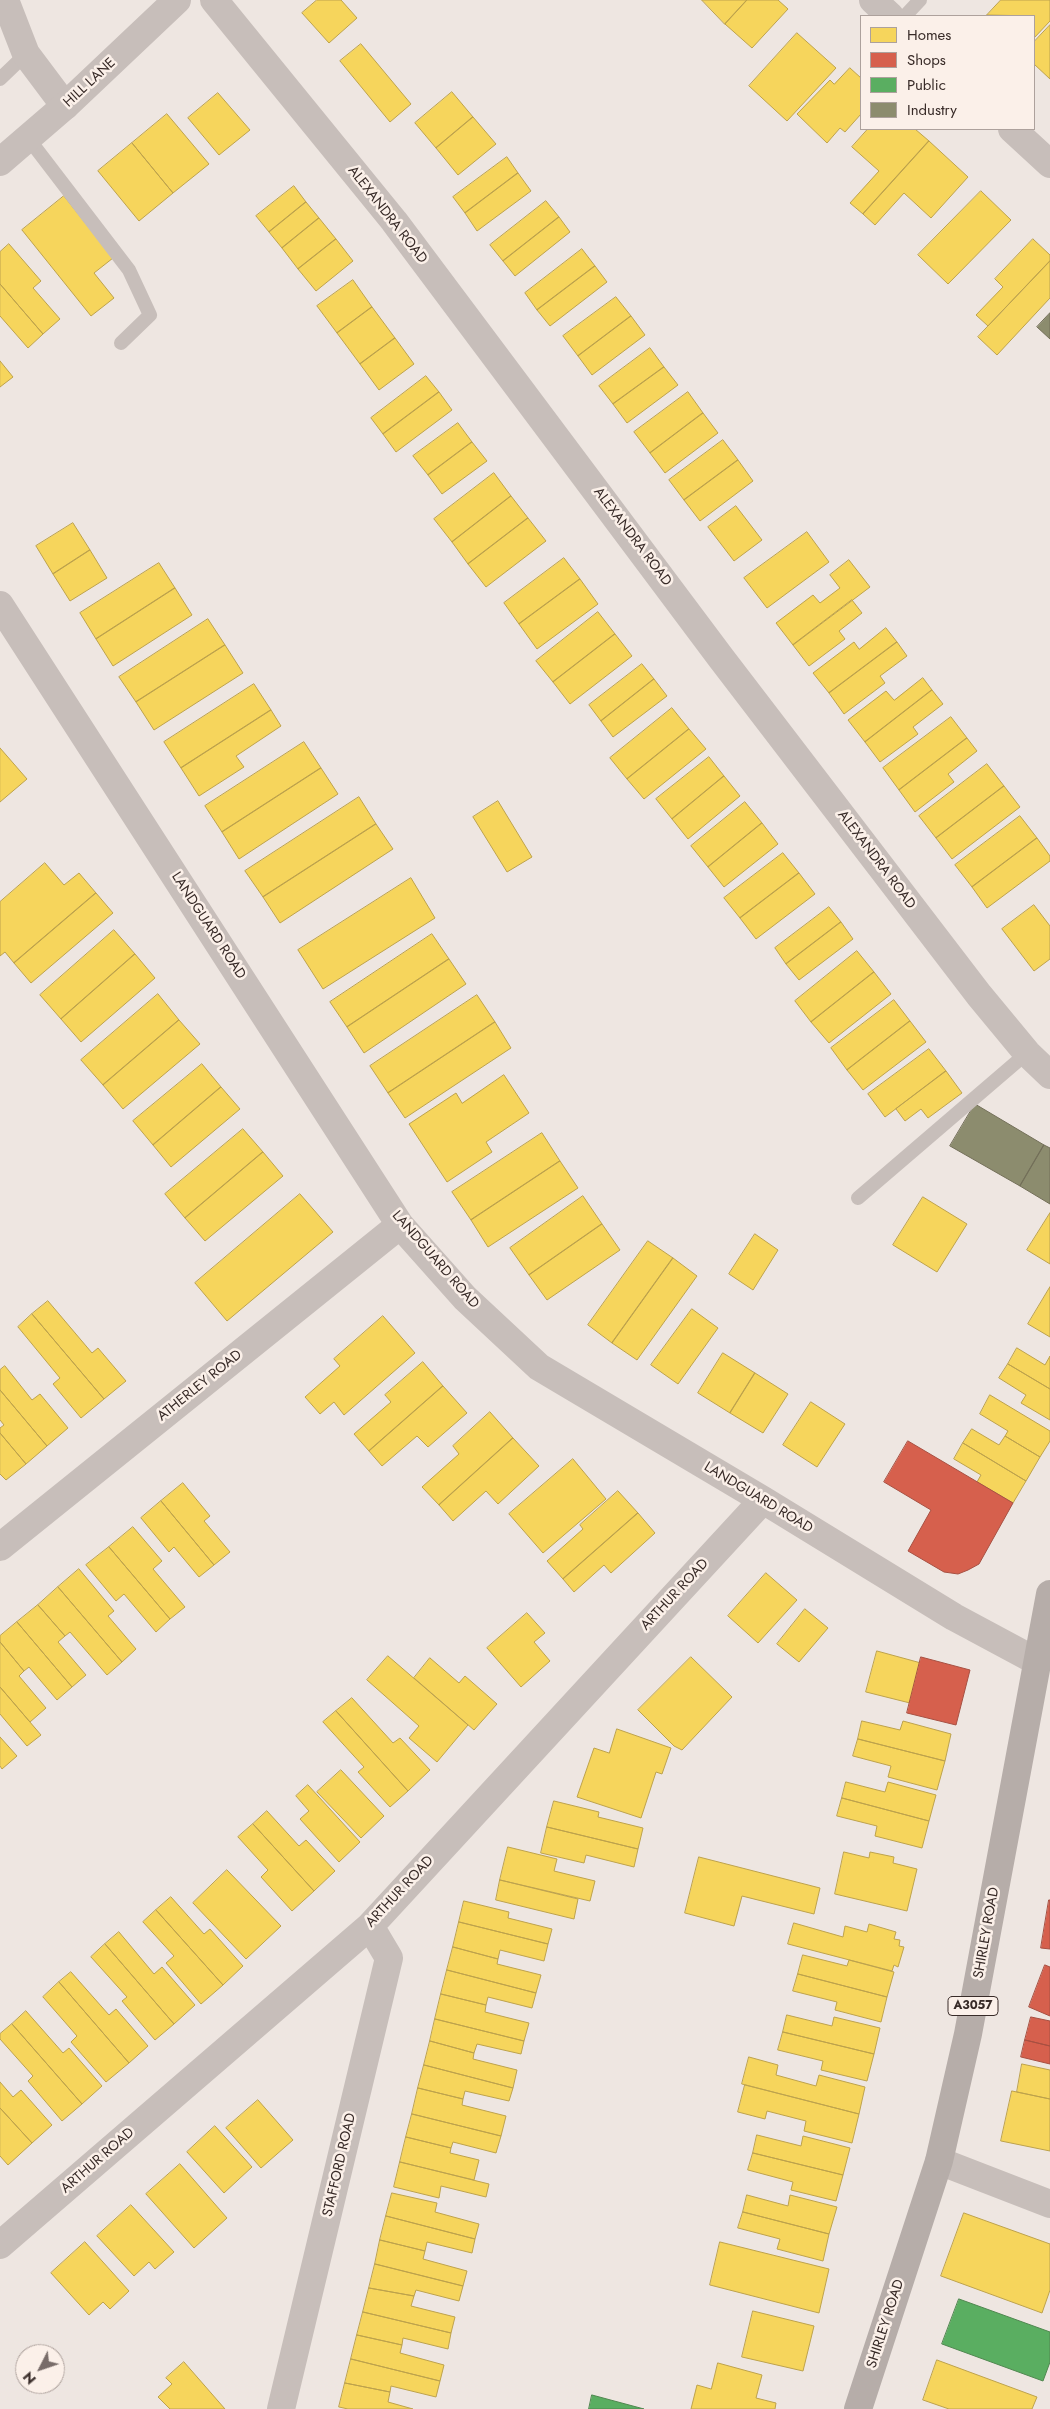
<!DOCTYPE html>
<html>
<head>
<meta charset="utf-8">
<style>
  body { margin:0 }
  #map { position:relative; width:1050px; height:2409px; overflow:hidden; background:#eee6e1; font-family:Jost,sans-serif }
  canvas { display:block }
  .legend { position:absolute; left:860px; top:15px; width:175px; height:115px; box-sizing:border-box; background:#fbf0e9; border:1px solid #ada19c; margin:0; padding:6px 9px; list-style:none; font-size:15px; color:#382b28 }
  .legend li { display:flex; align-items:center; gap:10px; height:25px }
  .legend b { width:25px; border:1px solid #ada19c }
  .north { position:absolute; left:15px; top:2344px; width:50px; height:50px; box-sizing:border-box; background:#fbf0e9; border:1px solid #ada19c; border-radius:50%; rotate:229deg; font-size:14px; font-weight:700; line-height:20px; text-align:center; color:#382b28 }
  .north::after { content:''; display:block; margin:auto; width:18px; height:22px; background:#786c69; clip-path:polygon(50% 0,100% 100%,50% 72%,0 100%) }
</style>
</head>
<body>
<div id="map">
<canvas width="1050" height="2409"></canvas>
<ul class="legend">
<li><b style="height:14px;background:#f6d55c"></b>Homes</li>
<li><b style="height:14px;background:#d6604d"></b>Shops</li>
<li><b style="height:14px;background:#5aae61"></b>Public</li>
<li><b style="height:14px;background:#8c8c6e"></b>Industry</li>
</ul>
<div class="north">N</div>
</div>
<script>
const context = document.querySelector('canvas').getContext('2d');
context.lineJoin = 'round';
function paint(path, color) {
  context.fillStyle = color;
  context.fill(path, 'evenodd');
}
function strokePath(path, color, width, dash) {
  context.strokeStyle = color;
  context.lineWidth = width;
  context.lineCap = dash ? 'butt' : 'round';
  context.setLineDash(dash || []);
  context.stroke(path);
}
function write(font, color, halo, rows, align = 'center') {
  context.font = font + ' Jost,sans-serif';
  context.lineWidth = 5;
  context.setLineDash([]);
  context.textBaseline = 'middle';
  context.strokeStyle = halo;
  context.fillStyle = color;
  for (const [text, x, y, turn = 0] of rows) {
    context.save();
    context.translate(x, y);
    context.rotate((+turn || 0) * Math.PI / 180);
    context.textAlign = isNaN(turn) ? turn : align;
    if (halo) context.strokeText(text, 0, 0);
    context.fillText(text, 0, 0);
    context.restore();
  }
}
const homes = new Path2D(`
  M317,0h24l16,18 -28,25 -27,-30z
  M702,0h45l-22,24z
  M747,0h31l10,9 -36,39 -27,-24z
  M1001,0h49v21l-16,17v-22l-47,-1z
  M1050,25v54l-16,-15v-22z
  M797,33l39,35 -49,53 -38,-35z
  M361,44l50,60 -21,18 -50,-61z
  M850,68l11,10v36l-16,18 -5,-4 -13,15 -30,-29 33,-34 4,4z
  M452,92l21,25 -37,31 -21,-25z
  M218,93l32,37 -31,25 -31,-37z
  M167,114l42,50 -36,29 -41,-50z
  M473,117l23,27 -38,31 -22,-27z
  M868,129h47l14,12 -66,73 -13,-11 29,-32 -27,-24z
  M929,141l39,36 -37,41 -27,-25 -29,32 -12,-11z
  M132,143l41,50 -34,28 -41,-50z
  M507,157l11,16 -53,40 -12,-16z
  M518,173l13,18 -54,40 -12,-18z
  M294,186l12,16 -37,30 -13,-16z
  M981,191l30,29 -63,64 -30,-29z
  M64,196l49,62 -19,15 20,25 -23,18 -69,-86z
  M546,201l13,16 -56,44 -13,-16z
  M306,202l13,16 -37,30 -13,-16z
  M559,217l11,15 -55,44 -12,-15z
  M319,218l17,21 -38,30 -16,-21z
  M336,239l17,22 -37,30 -18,-22z
  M1033,239l17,16v6l-62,65 -12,-11 27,-28 -8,-8z
  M9,244l32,37 -8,7 27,31 -17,15 -43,-50v-32z
  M582,249l13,17 -58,44 -12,-17z
  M1050,261v37l-53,57 -19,-18z
  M595,266l12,16 -57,44 -13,-16z
  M353,280l19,27 -35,26 -20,-27z
  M0,284l43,50 -15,14 -28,-32z
  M616,297l15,19 -53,40 -15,-20z
  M372,307l23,31 -35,26 -23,-31z
  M631,316l14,19 -53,40 -14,-19z
  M395,338l19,26 -35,26 -19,-26z
  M650,348l14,19 -51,37 -14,-18z
  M0,361l13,16 -13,10z
  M664,367l14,18 -51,38 -14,-19z
  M426,376l13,16 -56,42 -12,-16z
  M439,392l13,18 -56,42 -13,-18z
  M688,392l15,21 -53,40 -16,-21z
  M703,413l15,20 -53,40 -15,-20z
  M458,423l14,19 -44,33 -15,-19z
  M723,440l15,20 -54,40 -15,-20z
  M472,442l15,19 -45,33 -14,-19z
  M738,460l15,21 -53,40 -16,-21z
  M494,473l17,23 -59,46 -18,-23z
  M511,496l17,22 -60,46 -16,-22z
  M736,506l26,34 -28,21 -26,-34z
  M528,518l18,23 -60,46 -18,-23z
  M73,523l17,27 -37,24 -17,-28z
  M807,532l22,30 -62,46 -23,-30z
  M90,550l17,28 -37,23 -17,-27z
  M564,558l16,21 -61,45 -15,-21z
  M849,560l21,27 -77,58 -17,-22 37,-28 7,8 20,-15 -10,-13z
  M159,563l16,25 -79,51 -16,-26z
  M580,579l18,25 -61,45 -18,-25z
  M175,588l17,27 -79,51 -17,-27z
  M852,600l10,13 -23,18 6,8 -36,27 -16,-21z
  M598,612l17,22 -62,48 -17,-21z
  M208,619l17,26 -89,57 -17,-25z
  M886,628l11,14 -68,51 -16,-20 41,-31 5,7z
  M615,634l17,22 -62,48 -17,-22z
  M897,642l10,14 -27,20 5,7 -41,31 -15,-21z
  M225,645l18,28 -89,57 -18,-28z
  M642,664l12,15 -53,42 -12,-16z
  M923,678l9,12 -67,52 -17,-22 38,-29 8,9z
  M654,679l13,17 -54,41 -12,-16z
  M254,684l17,26 -90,58 -17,-26z
  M932,690l11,14 -30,23 5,7 -38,28 -15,-20z
  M672,708l17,21 -62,50 -17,-21z
  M271,710l10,16 -45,30 8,11 -45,29 -18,-28z
  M951,717l16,21 -68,52 -16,-22z
  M689,729l17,20 -62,50 -17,-20z
  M967,738l10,13 -29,23 6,8 -39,30 -16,-22z
  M304,742l17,26 -99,64 -17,-26z
  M0,748l27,31 -27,23z
  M709,757l15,19 -52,43 -16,-20z
  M987,764l17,22 -68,52 -17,-22z
  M321,768l17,26 -99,65 -17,-27z
  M724,776l16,20 -52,43 -16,-20z
  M1004,786l16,21 -68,52 -16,-21z
  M359,797l17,27 -113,73 -18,-26z
  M498,801l34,56 -25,15 -34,-55z
  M745,802l17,21 -54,44 -17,-21z
  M1020,816l17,22 -65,49 -17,-22z
  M762,823l16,21 -54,43 -16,-20z
  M376,824l17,25 -113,74 -17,-26z
  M1037,838l13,18v5l-63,47 -15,-21z
  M783,853l16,20 -59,45 -16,-20z
  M45,863l19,22 15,-12 17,20 -82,70 -9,-11 -5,4v-54z
  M799,873l16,21 -59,45 -16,-21z
  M411,878l24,40 -112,71 -25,-39z
  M96,893l17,20 -82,70 -17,-20z
  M1034,905l16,21v33l-16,12 -32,-42z
  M829,907l12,15 -55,42 -11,-16z
  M841,922l12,17 -54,41 -13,-16z
  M114,930l21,24 -74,65 -21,-24z
  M432,934l17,25 -102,68 -17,-25z
  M857,951l17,21 -63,50 -16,-21z
  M135,954l20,24 -74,64 -20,-23z
  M449,959l17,25 -102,69 -17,-26z
  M874,972l17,22 -62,49 -18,-21z
  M158,994l21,26 -76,65 -22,-25z
  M477,995l18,27 -107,71 -18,-27z
  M894,1000l16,21 -63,49 -16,-22z
  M179,1020l21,24 -77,65 -20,-24z
  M910,1021l16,21 -63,48 -16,-20z
  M495,1022l16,26 -106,70 -17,-25z
  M929,1049l17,22 -61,46 -17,-23z
  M202,1064l19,23 -68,58 -20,-24z
  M946,1071l16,22 -34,25 -7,-9 -16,12 -9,-12z
  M504,1075l25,38 -43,29 6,10 -45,30 -38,-58 47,-31 6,10z
  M221,1087l19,22 -69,58 -18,-22z
  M243,1129l20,23 -78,66 -20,-24z
  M542,1133l18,28 -89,59 -19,-28z
  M263,1152l20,24 -78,65 -20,-23z
  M560,1161l18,27 -90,59 -17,-27z
  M300,1194l33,38 -106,89 -32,-38z
  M583,1196l19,28 -73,51 -19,-27z
  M923,1197l44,27 -30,48 -44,-27z
  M1050,1213v51l-23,-14z
  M602,1224l18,26 -73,50 -18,-25z
  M755,1234l23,16 -25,40 -24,-16z
  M648,1241l25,17 -61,85 -24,-18z
  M673,1258l24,18 -60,84 -25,-17z
  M1050,1287v50l-22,-13z
  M48,1301l44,52 6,-5 28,33 -22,18 -72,-85z
  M692,1309l26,19 -40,56 -27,-19z
  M32,1314l72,85 -23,19 -28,-34 7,-6 -42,-51z
  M383,1316l32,37 -71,62 -10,-13 -14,12 -15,-17 35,-31 -6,-7z
  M1017,1348l28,17 5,-9v33l-42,-25z
  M723,1353l32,20 -25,40 -32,-20z
  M423,1362l20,24 -74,65 -15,-17 37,-32 -6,-7z
  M1008,1364l42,25v31l-29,-17 5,-8 -27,-17z
  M5,1366l27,34 8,-6 28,34 -21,18 -47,-56v-20z
  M755,1373l33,21 -25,39 -33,-20z
  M443,1386l24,27 -39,34 -11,-11 -35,30 -13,-15z
  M0,1390l47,56 -21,18 -26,-31v-5l4,-3 -4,-5z
  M990,1395l60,36v10l-10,16 -35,-21 3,-5 -28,-17z
  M811,1402l34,22 -28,43 -34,-22z
  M490,1412l23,26 -74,67 -17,-18 37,-33 -6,-8z
  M972,1429l27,16 6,-9 35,21 -14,24 -63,-38z
  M0,1433l26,31 -20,16 -6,-6z
  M513,1438l26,28 -41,38 -12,-13 -33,30 -14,-16z
  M963,1443l63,38 -13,22 -36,-21 4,-7 -27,-16z
  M573,1459l33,40 -63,54 -34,-39z
  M183,1483l27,33 -6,5 26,31 -16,13 -53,-64z
  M618,1491l20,22 -75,66 -16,-18 36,-32 -3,-4z
  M161,1501l53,64 -15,12 -25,-30 -5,5 -28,-34z
  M638,1513l17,20 -44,40 -7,-8 -30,27 -11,-13z
  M133,1527l29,34 -9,8 32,38 -15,12 -61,-72z
  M109,1547l61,72 -14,13 -32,-38 -8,7 -30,-36z
  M79,1569l35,42 -6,5 28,33 -14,13 -64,-75z
  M766,1573l31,27 -39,43 -30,-27z
  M58,1587l64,75 -15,13 -37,-43 -5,4 -27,-31z
  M38,1605l27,31 -7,6 28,33 -14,12 -55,-65z
  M805,1609l23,19 -29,34 -22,-18z
  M527,1613l18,20 -11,9 16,19 -29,26 -34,-39z
  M17,1622l55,65 -15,13 -28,-33 -5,4 -24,-29v-6z
  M0,1642l24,29 -5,5 27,32 -16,14 -30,-35z
  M877,1651l44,12 -11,40 -44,-11z
  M388,1656l80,69 -31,37 -28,-24 10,-12 -52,-46z
  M691,1657l41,40 -50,53 -8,-4 -36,-36z
  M430,1658l29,25 6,-7 32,28 -23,26 -60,-52z
  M0,1687l41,48 -14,11 -27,-32z
  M352,1698l41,45 7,-5 30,32 -22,21 -72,-80z
  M336,1711l72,80 -18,16 -32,-35 6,-5 -41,-45z
  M862,1721l38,9 3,-9 48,13 -6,27 -87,-22z
  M617,1729l54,19 -9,26 -6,-2 -15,46 -64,-21 17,-49 15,5z
  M0,1737l17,19 -15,13 -2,-3z
  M858,1739l87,22 -8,29 -49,-13 3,-11 -38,-10z
  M341,1770l43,46 -23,22 -44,-46z
  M846,1782l39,10 3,-10 48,13 -7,26 -87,-23z
  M308,1785l52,57 -21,20 -39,-43 9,-8 -13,-15z
  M842,1798l87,23 -7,27 -47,-12 2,-10 -40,-10z
  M554,1801l45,11 -1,5 45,11 -5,21 -91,-22z
  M267,1811l32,35 7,-6 29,31 -21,20 -61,-67z
  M253,1824l61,67 -22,20 -31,-34 7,-7 -30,-33z
  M547,1827l91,22 -4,18 -48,-12 -2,8 -43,-10z
  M508,1847l49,12 -3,12 41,10 -5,20 -90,-21z
  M844,1852l25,6 1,-6 24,5 -1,6 24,6 -10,42 -72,-17z
  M699,1857l121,31 -6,26 -72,-18 -8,30 -49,-13z
  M227,1870l54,56 -35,33 -53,-56z
  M500,1880l78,19 -4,20 -78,-19z
  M171,1897l33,37 6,-5 33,37 -20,19 -67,-75z
  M464,1901l45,11 -1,6 44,11 -4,15 -89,-22z
  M156,1910l67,75 -22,19 -35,-41 8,-7 -31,-34z
  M459,1922l89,22 -4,17 -44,-11 -2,9 -45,-12z
  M794,1923l49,14 2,-11 22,6 2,-8 27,8 -2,7 6,1 -1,6 5,1 -6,20 -4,-2 -2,6 -104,-27z
  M119,1932l35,42 8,-7 33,38 -21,19 -69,-80z
  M105,1944l69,80 -19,16 -33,-39 5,-4 -36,-40z
  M453,1947l45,12 -1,5 44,11 -5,18 -89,-23z
  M803,1955l44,11 2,-6 45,12 -7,25 -89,-23z
  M447,1970l89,23 -4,15 -44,-11 -2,8 -45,-11z
  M71,1972l38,43 7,-6 32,37 -19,17 -70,-81z
  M798,1974l89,23 -6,25 -46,-12 2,-8 -44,-11z
  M59,1982l70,81 -23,19 -35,-40 6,-6 -34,-39z
  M441,1994l45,11 -1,7 44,11 -5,18 -89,-22z
  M26,2011l37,42 6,-5 33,38 -20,18 -70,-80z
  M787,2015l45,11 2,-9 46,11 -6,26 -91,-22z
  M435,2019l89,22 -3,13 -44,-10 -3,9 -44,-12z
  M12,2024l70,80 -20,17 -34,-40 5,-5 -33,-37v-5z
  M783,2032l91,22 -7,27 -46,-11 2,-9 -45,-11z
  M430,2041l44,12 -1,6 44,11 -4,18 -89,-23z
  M749,2057l29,8 -2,10 40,11 3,-11 46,12 -6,27 -117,-30z
  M1022,2064l28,6v29l-33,-7z
  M424,2065l89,23 -4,13 -44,-10 -2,8 -45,-11z
  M0,2082l13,15 8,-7 31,35 -20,18 -32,-35z
  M745,2085l114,29 -7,29 -48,-12 2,-10 -39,-10 -2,8 -27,-7z
  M418,2088l45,11 -1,6 44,11 -5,20 -89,-22z
  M1012,2091l38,8v52l-49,-10z
  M258,2100l35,40 -32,28 -35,-40z
  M0,2108l32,35 -24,22 -8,-9z
  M412,2114l89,22 -5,17 -43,-11 -2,6 -45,-11z
  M215,2126l37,41 -28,26 -37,-41z
  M757,2135l44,11 2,-10 47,12 -7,27 -90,-22z
  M406,2137l45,11 -1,5 29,7 -5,20 -74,-18z
  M753,2153l90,22 -7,26 -45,-11 2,-8 -45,-12z
  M400,2162l89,22 -3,13 -45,-11 -2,12 -45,-11z
  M180,2164l47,54 -33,30 -48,-54z
  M392,2193l45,10 -2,9 44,12 -4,15 -89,-23z
  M747,2195l41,11 2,-11 47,12 -8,27 -86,-22z
  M131,2205l43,47 -19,17 -6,-7 -15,14 -37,-40z
  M743,2212l86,22 -6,27 -46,-12 3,-10 -42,-11z
  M964,2213l86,31v46l-8,23 -101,-37z
  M386,2216l89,23 -3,14 -45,-11 -2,9 -45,-11z
  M380,2240l45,11 -2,8 44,12 -4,15 -88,-22z
  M85,2242l44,49 -19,18 -7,-7 -14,13 -38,-42z
  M720,2242l109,27 -10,44 -109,-28z
  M375,2264l88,22 -4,15 -43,-11 -2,6 -45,-8z
  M369,2288l45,8 -3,10 44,11 -4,16 -88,-21z
  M753,2311l61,15 -11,45 -61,-14z
  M363,2312l88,21 -3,16 -45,-11 -1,7 -45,-10z
  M357,2335l45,10 -2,8 44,12 -4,16 -89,-22z
  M351,2359l89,22 -4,16 -45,-11 -1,6 -45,-9z
  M937,2360l100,37 -5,12h-83l-26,-9z
  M184,2362l41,47h-55l-12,-12 14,-13 -6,-6z
  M718,2363l44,12 -6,23 20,5 -1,6h-84l6,-24 14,4z
  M345,2383l45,9 -2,10 25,7h-65l-9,-2z`);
paint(homes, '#f6d55c');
strokePath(homes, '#bda24c', 1);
const shops = new Path2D(`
  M908,1441l105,62 -34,61 -11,6 -10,4 -14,-2 -36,-21 23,-41 -47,-28z
  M921,1657l49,13 -14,55 -49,-12z
  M1049,1900h1v49l-9,-1z
  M1045,1965l5,2v49l-21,-9z
  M1031,2017l19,4v25l-25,-6z
  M1025,2040l25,6v18l-29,-7z`);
paint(shops, '#d6604d');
strokePath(shops, '#a75042', 1);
const public = new Path2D(`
  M959,2299l91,33v30l-7,19 -101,-37z
  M592,2395l52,14h-55z`);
paint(public, '#5aae61');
strokePath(public, '#508750', 1);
const industry = new Path2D(`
  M1050,313v26l-13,-12z
  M975,1104l69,41 -24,41 -70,-40z
  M1044,1145l6,3v56l-30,-18z`);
paint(industry, '#8c8c6e');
strokePath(industry, '#736f59', 1);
strokePath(new Path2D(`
  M905,16l15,-16
  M0,79l26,-25
  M28,138l101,132 21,45 -29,28
  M858,1198l169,-145`), '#c7beba', 14);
strokePath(new Path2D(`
  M5,0l21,54 39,52
  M214,0l180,221 327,437 258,337 48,58 23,22
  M873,0l17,16
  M1012,129l38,35
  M0,605l400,620 65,73 74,69 224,133 191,117 82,44
  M0,1547l400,-322
  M939,2161l111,43
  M0,2245l370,-319 393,-426
  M281,2409l108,-451 -19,-32`), '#c7beba', 28);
strokePath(new Path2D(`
  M0,162l65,-56 112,-106`), '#c7beba', 28);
strokePath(new Path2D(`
  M858,2409l81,-248 29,-127 82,-440`), '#b6ada9', 28);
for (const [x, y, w] of [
  [973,2006,50]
]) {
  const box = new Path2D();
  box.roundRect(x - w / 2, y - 9.5, w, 19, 4);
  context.fillStyle = '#fbf0e9';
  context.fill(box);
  strokePath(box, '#382b28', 1);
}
write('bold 12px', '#382b28', null, [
  ["A3057",973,2006]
]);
write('14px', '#382b28', '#fbf0e9', [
  ["HILL LANE",90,83,-43],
  ["ALEXANDRA ROAD",387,215,52],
  ["ALEXANDRA ROAD",632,537,53],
  ["ALEXANDRA ROAD",876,860,53],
  ["LANDGUARD ROAD",208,926,57],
  ["LANDGUARD ROAD",435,1260,49],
  ["ATHERLEY ROAD",200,1386,-39],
  ["LANDGUARD ROAD",758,1498,31],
  ["ARTHUR ROAD",675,1595,-47],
  ["ARTHUR ROAD",400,1892,-47],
  ["SHIRLEY ROAD",987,1933,-80],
  ["ARTHUR ROAD",98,2161,-41],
  ["STAFFORD ROAD",340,2165,-77],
  ["SHIRLEY ROAD",886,2324,-72]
]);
</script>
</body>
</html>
